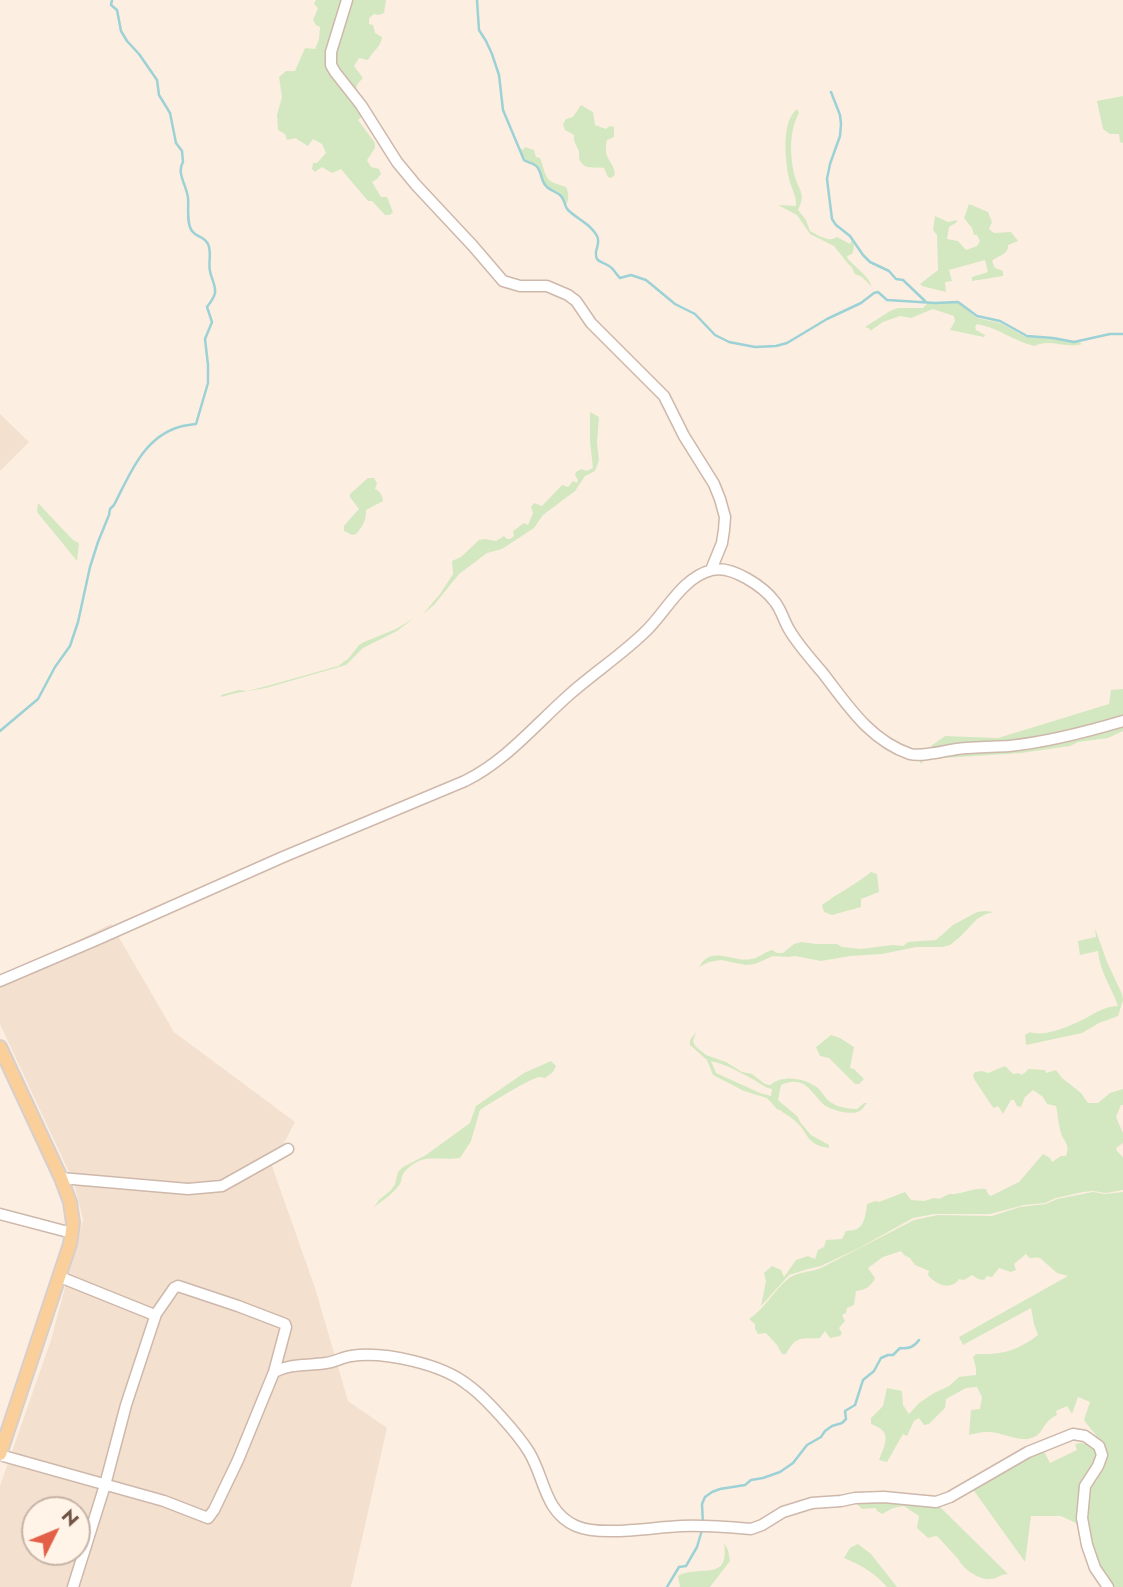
<!DOCTYPE html>
<html>
<head>
<meta charset="utf-8">
<style>
  body { margin:0 }
  #map { position:relative; width:1123px; height:1587px; overflow:hidden; background:#fcefe1; font-family:Jost,sans-serif }
  canvas { display:block }
  .north { position:absolute; left:21px; top:1496px; width:70px; height:70px; box-sizing:border-box; background:#fff4e7; border:2px solid #c7b4a7; border-radius:50%; rotate:47deg; font-size:19px; font-weight:700; line-height:28px; text-align:center; color:#725448 }
  .north::after { content:''; display:block; margin:auto; width:24px; height:32px; background:#e45f47; clip-path:polygon(50% 0,100% 100%,50% 72%,0 100%) }
</style>
</head>
<body>
<div id="map">
<canvas width="1123" height="1587"></canvas>
<div class="north">N</div>
</div>
<script>
const context = document.querySelector('canvas').getContext('2d');
context.lineJoin = 'round';
function paint(path, color) {
  context.fillStyle = color;
  context.fill(path, 'evenodd');
}
function strokePath(path, color, width, dash) {
  context.strokeStyle = color;
  context.lineWidth = width;
  context.lineCap = dash ? 'butt' : 'round';
  context.setLineDash(dash || []);
  context.stroke(path);
}
paint(new Path2D(`
  M0,414l29,28 -29,29z
  M111,924l63,108 121,90 -23,44 44,125 32,110 39,27 -36,159h-351v-101l51,-146 32,-120 -9,-37 -74,-159v-45zM35,1510h42v42h-42z`), '#f3e0cf');
paint(new Path2D(`
  M316,0h28l-15,53 35,62 -6,5 17,23v5l-8,12 4,7 8,2 2,5 -4,5 -5,3 9,15h6l6,15 -3,3h-5l-13,-14h-4l-27,-32 -9,4 -10,-6 -7,5 -3,-3 1,-6h4l9,-10 -4,-9 -9,-5 -5,7 -13,-8 -8,2 -2,-6 -7,-4 -1,-15 5,-18 -3,-20 7,-6h9l10,-23 10,1 4,-10 1,-12 -4,-2 -3,-5 5,-12 -4,-4z
  M349,0h37l-2,13 -6,2 -4,-1 -5,4v6l4,1 2,8 7,4c-1,10 -10,15 -14,23l-9,-2 -5,8 9,12c-7,7 -8,9 -5,18l-22,-27 -2,-14z
  M1123,96v47l-3,-1 -1,-8h-9l-7,-5 -6,-28z
  M581,105l12,7 2,13 11,4 4,-3 4,1v10l-7,3c-5,21 7,19 8,35l-4,3 -3,-1 -4,-9c-10,-1 -22,2 -25,-10 0,-2 0,-4 0,-6 -2,-7 -6,-9 -5,-17l-9,-5 -2,-6 3,-5 7,-2z
  M797,109l2,4c-10,18 -9,41 -5,60 4,18 13,19 4,37l8,10 4,11c9,4 18,12 27,6l13,7 2,-4c3,5 2,9 0,14l-5,2 1,3c8,9 20,16 24,28l-10,-10 -7,-3 -4,-8 -2,-1 -15,-19 -24,-12 -13,-19 -19,-10 18,1c1,-10 -5,-18 -7,-27 -4,-20 -8,-57 8,-70z
  M525,147l9,3 2,7 4,1c8,20 2,22 26,29 3,6 3,12 0,19 -4,-16 -15,-12 -22,-23 -3,-5 -2,-12 -6,-16 -7,-9 -12,2 -18,-19l3,2z
  M969,204l19,8 4,10 -3,7 5,4 17,-1 7,9 -10,4c1,10 -10,10 -16,16l3,7 8,3v5l-31,5v-4l16,-5 -3,-12 -36,10 3,11 -7,1 1,10 -24,-6 -2,-2 18,-14 -1,-35 -4,-5 2,-14 13,6 9,-2v2l-8,5 -2,12 11,2 8,9 11,-4 3,-5 -3,-6h-3l-2,-7 -8,-10z
  M951,303h7l19,15 23,5 26,14 27,2 21,4 5,-1 3,2c-16,5 -33,-6 -47,2 -21,-4 -37,-19 -58,-22l-2,3 1,3 9,5 -1,2 -34,-7 5,-9 -1,-5 -21,-7 -22,9 -11,-2 -6,2 -11,4 -13,9v-2l-5,-2 25,-16 8,-3h25l4,-4z
  M590,412l9,5 -2,26 2,17 -4,11 -10,5 -10,15 -32,24 -9,13 -32,21 -15,4 -28,21 -25,31 -11,9 17,-20 13,-20 -1,-13 9,-4 18,-17 6,-1 11,2 8,-5 3,3h3l4,-3 -1,-5 11,-8 4,2 5,-12 -2,-6 3,-4 8,3 20,-21 6,2 5,-6 4,2 1,-3 -3,-5 1,-3 5,-3 6,2 6,-3 -3,-26z
  M368,478h6l3,5 -2,6c5,2 8,7 8,12l-17,9c1,9 -4,18 -10,24l-4,1 -8,-4v-5l5,-6 10,-11 -9,-12v-3z
  M38,503l35,37 6,3 -2,18 -40,-49z
  M414,618l-17,13 -34,17 -17,17 -80,23 -30,5 -15,4v-2l18,-5 8,1 20,-5 71,-20 10,-7 11,-14 5,-3 32,-13z
  M1123,689v29l-51,14 -62,11 -81,6 2,-3 14,-10 53,2 111,-34 2,-14z
  M1123,726v5l-15,7 -30,4 -8,4 -49,7 -93,6 -5,2 -2,3 -2,-4 1,-3z
  M871,872l6,2 2,18 -18,7v8l-29,8 -8,-3 -2,-7c16,-12 33,-20 49,-33z
  M985,911l9,1 -8,2 -9,5 -17,18 -10,8 -8,2h-26l-34,7 -32,2 -29,5 -26,-5 -7,1 -15,-1 -18,8 -9,1 -25,-5 -12,2 -10,5c12,-23 34,-4 52,-8 8,-1 13,-7 21,-9l5,3h6l11,-9 7,-2 15,2h21l5,3 19,2 31,-4 11,1 5,-4 28,-2 17,-15 24,-13z
  M1095,928l12,34 15,32 1,6 -5,16 -19,7 -17,10 -56,12 -1,-10 5,-3c13,5 35,-4 48,-10 14,-6 24,-16 40,-16 -7,-20 -18,-33 -20,-55l-18,4 -2,-14 18,-4z
  M696,1032l-3,9 2,5 11,9 20,7 16,10 10,2 13,10 5,1c13,-11 35,-7 48,3 4,4 7,10 11,13 7,6 19,8 28,8l7,-6h3c-2,2 -4,6 -7,8 -9,5 -30,-1 -37,-7 -13,-13 -19,-29 -42,-19l-3,15 20,17 2,5 11,13 18,10v3c-24,-3 -20,-16 -35,-28 -5,-4 -9,-6 -14,-10l-3,-1 -10,-11 -23,-7 -31,-16 -6,-15 -17,-15v-5zM711,1061c14,3 31,12 45,20 5,3 9,7 16,8l-1,7 -11,-3 -44,-20z
  M831,1035l9,3 14,9 -4,21 4,1 10,10 -5,5h-4l-26,-26 -9,-2 -4,-9z
  M551,1061l5,5 -3,6 -8,6c-2,0 -3,-1 -5,-1 -8,0 -51,27 -60,33l-9,31 -11,17c-11,2 -29,-1 -39,2 -6,2 -14,8 -18,14 -3,6 0,4 -3,10 -6,9 -18,17 -26,23l5,-7 12,-10 4,-6 3,-12 5,-5 23,-12 44,-32 6,-17 48,-33z
  M1005,1066l8,8 6,-1 2,2 5,-3 2,-3 17,1 1,3 10,-3 6,8 19,15 7,10h10l12,-10 13,-4v16h-2l-5,12 7,16v10l-7,5 1,3 6,6v33l-17,3 -13,-2 -10,1 -27,6 -11,5 -21,2 -34,9h-56l-21,4 -54,30 -38,18 -13,3 -19,6 -28,31 5,-25 -2,-8 8,-7 9,4 3,7 12,-17 12,-4 7,3 3,-9 6,-3 2,-7 16,-1 4,-8c3,-1 7,0 11,-2 8,-4 9,-17 10,-25l9,-3 3,1 26,-10 6,8 13,1 10,-3 5,1 10,-5c12,1 24,-7 37,-5l2,5 3,2 28,-14 24,-28 7,4 2,4 9,-6h5c5,-14 -4,-14 -6,-27 -2,-7 -2,-15 -4,-23l-9,-2 -4,-7 -10,-7 -8,7 -4,10 -4,-1 -3,-6h-3l-8,14 -5,-8 -4,2 -2,-2 -18,-27 -1,-4 2,-3 7,-1 6,2z
  M1093,1192l12,2 18,-2v395h-9l-13,-18 -9,-22 -6,-30 5,-30 16,-29c-2,-15 -14,-25 -23,-38l6,-18 -12,-5 -6,17 -5,-8 -11,5 1,4c-14,6 -13,18 -23,22 -13,7 -33,-6 -48,-5 -6,0 -12,2 -17,3l2,-25 9,-1 2,-12 -5,-10 -11,1 -20,11 -1,9 -16,16 -5,1 -5,-7 -5,3 -7,15 -4,-2 -16,28 -8,-2c3,-8 11,-23 3,-30 -3,-3 -7,-4 -11,-6v-6l12,-12 4,-18 15,3 1,14 6,9 10,-11 15,-10 15,-7 10,-9 17,-2v-7l-3,-11 3,-3c26,1 41,-3 62,-19l-4,-11 -3,-16 -68,37 -4,-8 109,-61 -11,-3 -17,-15c-8,-2 -8,4 -14,-4l-12,10 2,6 -5,2 -12,-4 -7,9 -5,-1 -3,4 -6,-1 -6,-4 -8,5 -5,-1c-8,12 -23,6 -31,-4l1,-4 -14,-6 -5,-7 -6,-3 -3,-4 -18,6 -15,11 7,10c-4,9 -10,12 -19,13l-2,14 -7,3 -1,5 -4,2 3,6 -6,7 3,5 -2,3 -10,2 -5,-7 -5,7c-18,1 -24,-3 -34,16h-4l-5,-9 -11,-12 -8,1 -3,-5v-5l-6,-5c16,-10 25,-29 40,-41 9,-6 22,-6 32,-10l93,-48 24,-5 54,1 28,-9 26,-3 11,-5z
  M1081,1443l12,2 6,10 -12,23 -7,47 -19,-9h-30l-6,46 -53,-74 70,-40 8,15 27,-13 -2,-6z
  M854,1501l82,2 72,71c-7,0 -11,5 -18,5 -11,1 -27,-10 -31,-19l-21,-23 -2,-1 -8,2 -11,-10 2,-12 -15,-10 -11,2 -11,6 -5,-3 -1,-3 -14,1z
  M724,1543l4,7 2,11 -20,26h-30l-2,-11c22,-12 52,7 46,-33z
  M858,1544l13,10 26,33h-10c-12,-14 -26,-22 -43,-29l6,-10z`), '#d3e8c0');
strokePath(new Path2D(`
  M477,0l2,30 7,11 6,13 7,21 4,35 21,50c4,3 11,3 14,8 4,6 3,14 9,19 4,4 10,5 14,9 4,4 3,10 7,14 9,9 23,14 29,26 3,6 0,10 -1,16 -1,11 6,9 13,14 5,3 7,8 11,12l11,-3 15,5 29,24 20,10 20,21 14,7 26,5 21,-1 11,-3 40,-24 34,-16 13,-10 4,-1 9,8 48,3 23,-1 19,14 23,5 27,15 26,2 21,4 36,-8h13
  M831,92l9,23 1,9 -1,12 -10,28 -3,15 5,40 4,6 14,11 13,19 7,7 19,9 7,8 7,1 22,21
  M0,731l38,-32 17,-32 15,-21 8,-24 12,-55 8,-25 11,-27 1,-6 4,-4c16,-31 29,-67 65,-78 6,-2 11,-2 17,-3l12,-41v-18l-3,-26 7,-17 -5,-15c3,-4 7,-9 8,-14 1,-8 -4,-15 -5,-22 -2,-8 2,-19 -2,-27 -4,-8 -12,-7 -16,-13 -6,-8 -3,-24 -4,-33 -1,-12 -12,-25 -5,-36l-1,-11 -6,-8 -6,-30 -11,-18 -2,-15 -18,-26 -12,-13 -6,-10 -4,-21 -6,-5 1,-5
  M703,1524l-1,-20 3,-7 7,-5 8,-3 25,-4 6,-5 12,-2 17,-6 13,-9 14,-18 14,-8 4,-6 7,-5 10,-3 4,-4 -1,-8 10,-6 8,-25 11,-9 7,-13 7,-3h5l7,-7c9,1 14,-1 19,-8
  M667,1587l12,-20 7,-1 11,-19 5,-17`), '#9cd1d6', 2.5);
const minor = new Path2D(`
  M347,0l-16,52v13l4,7 26,33 36,57 19,23 57,61 30,35 17,5h27l21,9 8,6 15,22 73,73 20,40 30,48 6,15 5,18 -1,13 -2,13 -11,27
  M0,981l96,-41 187,-83 182,-76c41,-20 71,-57 105,-87 25,-22 54,-41 77,-64 20,-20 36,-53 65,-60 20,-5 52,17 63,32 7,9 9,20 15,29 9,15 21,28 32,41 25,32 47,68 88,82 11,3 34,-3 47,-5 17,-2 35,-2 52,-3 39,-4 77,-14 114,-25
  M61,1178l127,11 34,-3 66,-37
  M0,1214l72,19
  M274,1372c17,-9 33,-6 52,-9 9,-1 17,-6 25,-7 33,-5 91,8 117,29 17,12 50,49 61,67 16,26 15,60 47,74 25,11 77,1 106,0 23,-1 46,1 69,3l11,-4 21,-13 29,-9 29,-2 14,-3 29,-1 52,5 14,-5 78,-45 45,-18 12,2 14,10 3,9 -4,11 -13,20 -3,32 5,27 8,23 13,19
  M0,1455l164,46 44,17 6,-8 24,-50 36,-88 12,-45 -1,-3 -47,-18 -60,-20 -4,2 -18,26h-4l-92,-37
  M73,1587l32,-102 21,-80 30,-91`);
const major = new Path2D(`
  M0,1047l61,131 9,24 3,21 -3,21 -70,210`);
strokePath(minor, '#ceb8ab', 13);
strokePath(major, '#d8cfcc', 16);
strokePath(minor, '#fff', 10);
strokePath(major, '#facf9a', 12);
</script>
</body>
</html>
